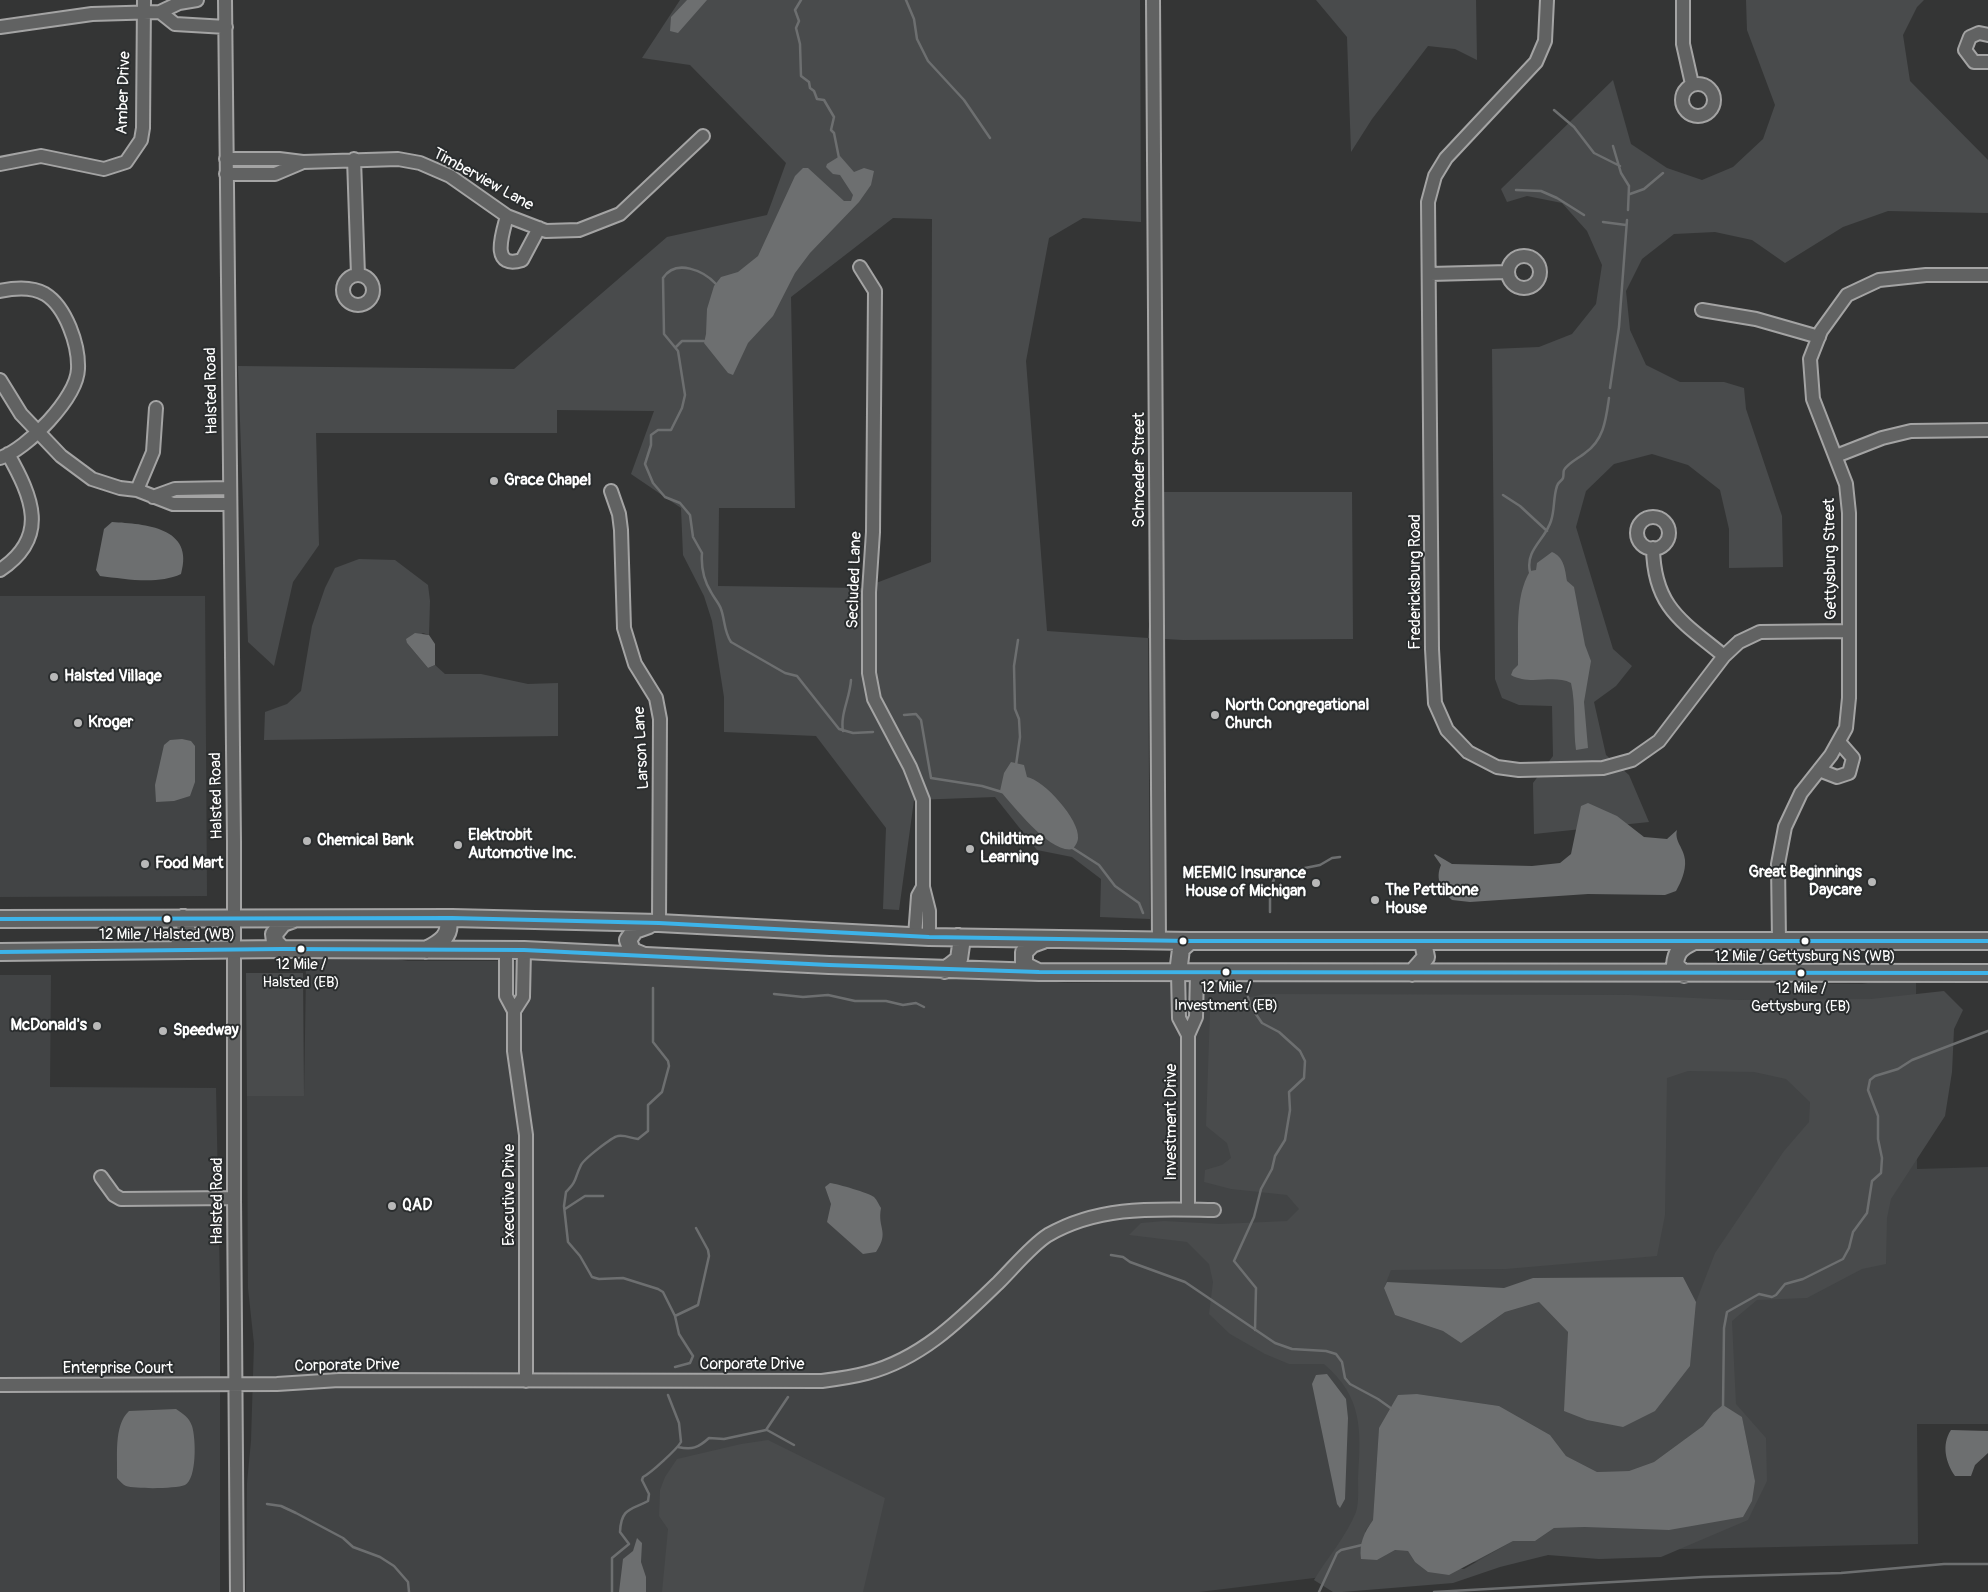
<!DOCTYPE html>
<html>
<head>
<meta charset="utf-8">
<style>
  body { margin:0 }
  canvas { display:block; background:#343535 }
</style>
</head>
<body>
<canvas width="1988" height="1592"></canvas>
<script>
const context = document.querySelector('canvas').getContext('2d');
context.lineJoin = 'round';
function paint(path, color) {
  context.fillStyle = color;
  context.fill(path, 'evenodd');
}
function strokePath(path, color, width, dash) {
  context.strokeStyle = color;
  context.lineWidth = width;
  context.lineCap = dash ? 'butt' : 'round';
  context.setLineDash(dash || []);
  context.stroke(path);
}
function write(font, color, halo, rows, align = 'center') {
  context.font = font + ' Pangolin,sans-serif';
  context.lineWidth = 4;
  context.setLineDash([]);
  context.textBaseline = 'middle';
  context.strokeStyle = halo;
  context.fillStyle = color;
  for (const [text, x, y, turn = 0] of rows) {
    context.save();
    context.translate(x, y);
    context.rotate((+turn || 0) * Math.PI / 180);
    context.textAlign = isNaN(turn) ? turn : align;
    if (halo) context.strokeText(text, 0, 0);
    context.fillText(text, 0, 0);
    context.restore();
  }
}
paint(new Path2D(`
  M0,596h205l2,300 -207,1z
  M304,953l75,3 29,5h136l26,-3 430,19 68,6 168,-1 26,-4 600,6 29,-5h25l1,190 71,-2v257h-71l1,120 -327,7 -236,22 -156,19h-953l1,-109 4,-42 3,-97 -6,-56 -1,-192h57l2,-122z
  M0,975h51l-1,112 166,1 4,199v305h-220z`), '#424445');
paint(new Path2D(`
  M680,0h460l1,222 -58,-4 -34,20 -23,123 21,270 101,7 13,-146h191l1,147 -170,1 -35,-2 2,281 -50,-2 1,-38 -29,-22 -35,-7 -42,-53 -81,3 -15,110 -16,-1 3,-81 -70,-92 -92,-4v-35l-12,-76 -8,-25 -21,-41 -2,-47 -50,-34 23,-63 -97,-1v23h-241l3,112 -26,37 -19,84 -26,-24 -10,-276 276,3 153,-132 100,-22 19,-52 -96,-98 -48,-7zM893,218l39,1 -1,343 -68,26 -145,-2 1,-78h76l-4,-211z
  M1316,0h160l1,60 -22,-11 -27,-3 -56,73 -21,33 -4,-115z
  M1746,0h178l-7,7 -14,28 7,46 78,79v53l-100,-2 -45,16 -58,36 -33,-23 -37,-8 -41,2 -32,25 -16,32 4,39 16,35 34,17h44l20,6 2,21 36,107 1,51 -54,1v-39l-9,-39 -32,-25 -36,-11 -38,10 -28,27 -10,36 37,122 19,17 -16,20 -22,16 12,53 23,20 20,47 -115,12 -1,-51 20,-27 -1,-50 -33,-1 -17,-7 -7,-19 -3,-330 47,-2 33,-13 24,-30 6,-39 -15,-34 -25,-28 -35,-7 -20,6 -6,-13 112,-109 18,64 36,24 35,12 31,-13 30,-28 12,-34 -28,-75z
  M359,559l36,1 33,25 2,16 -1,34 -6,-2 -16,10 21,25 7,-3 10,9h36l47,10 30,-1v53l-294,4 1,-28 22,-8 14,-13 11,-65 13,-38 10,-20z
  M246,973h57l1,123h-57z
  M1944,991l19,19 -9,19 -2,43 -7,44 -54,83 -4,19 -1,46 -24,5 -55,29 -50,2 -25,21 4,83 30,34 1,43 -19,39 -87,37 -62,2 -51,-4 -48,12 -47,16 -111,9h-9l-19,-12c13,-22 32,-43 42,-68 3,-9 2,-23 2,-34 3,-48 5,-81 -34,-114h-35l-24,-10 -35,-20 -21,-20 4,-32 -4,-18 -22,-22 -58,-7 12,-12 23,-2 56,3 67,-3 12,-12 -12,-14 -56,-6 -27,-7 1,-12 17,-5 9,-7 -4,-15 -21,-17 4,-114 11,-9 44,-9 365,1 107,5 134,-1zM1688,1071l66,1 32,7 24,23 -1,20 -25,29 -69,102 -19,49 -6,64 -125,45 3,-79 -29,-30 -34,10 -44,31 -18,-12 -48,-16 -11,-27 7,-18 115,-1 151,-13 8,-41 2,-137zM1417,1394l82,12 51,29 16,21 31,16 32,-1 25,-9 49,-36 10,-13 29,4 13,64 -170,46 -31,1 -19,13h-22l-49,28 -49,-7 -7,-11 -13,-1 -18,10 -12,-29 8,-11 6,-92z
  M768,1440l117,58 -22,94h-201l6,-63 -9,-13 1,-26 5,-13 12,-18 64,-15z`), '#494b4c');
paint(new Path2D(`
  M687,0h20l-29,33 -8,-2 1,-14z
  M840,156l14,16 10,-4 10,3 -3,14 -12,17 -49,51 -15,20 -22,43 -25,27 -15,32 -5,-2 -24,-30 2,-9 1,-25 7,-23 7,-9 17,-5 20,-16 37,-80 8,-8h5l36,33h7l2,-6 -13,-20 -7,-1 -7,-7 1,-3z
  M112,522c33,2 83,5 69,52 -24,11 -55,5 -81,2l-4,-6 8,-41z
  M1552,552c12,5 13,17 15,29l7,6 11,58 6,16 -7,41 4,46 -12,2c-3,-22 0,-45 -5,-67 -18,-9 -41,3 -60,-8l2,-5 5,-5c1,-30 -4,-67 12,-94l6,-1 1,-7z
  M415,633l14,2 6,9v21l-7,3 -21,-25 -1,-4z
  M182,739l9,2 4,5v36l-5,14 -16,5 -18,1 -1,-17 9,-40 6,-5z
  M1011,762l13,3 3,12c17,3 53,43 51,61 0,4 -3,8 -5,11 -23,5 -57,-41 -73,-58l4,-18z
  M1588,803l29,13 27,21 23,2 10,-9c-3,11 7,18 8,30 1,11 -4,22 -9,31l-11,4 -77,-1 -118,8 -18,-2c-11,-10 -17,-21 -11,-35l-7,-10 1,-1 17,10 80,2 28,-3 11,-9 10,-48z
  M830,1183c8,1 39,10 44,14 3,3 5,8 7,11 -4,21 9,23 -5,44l-13,2 -36,-32 4,-18 -6,-17z
  M1683,1277l13,25 -6,64 -35,45 -32,16 -36,-7 -23,-9 4,-79 -29,-30 -34,10 -44,31 -18,-12 -48,-16 -11,-27 3,-6 117,6 29,-10z
  M1327,1374l19,25 2,19 -3,81 -5,9 -3,-4 -25,-120 4,-9z
  M1417,1394l82,12 51,29 16,21 31,16 32,-1 25,-9 49,-36 10,-13 10,-8 19,12 13,64 -3,20 -9,16 -74,13 -84,-3 -31,1 -19,13h-22l-64,34 -21,-3 -13,-10 -7,-11 -13,-1 -18,10 -16,-1c-2,-16 3,-26 12,-39l6,-92 19,-33z
  M176,1409c7,5 13,8 16,17 4,12 5,53 -7,59 -10,4 -49,4 -59,1 -3,-1 -6,-5 -9,-8 1,-20 -4,-52 12,-67z
  M1951,1430l37,1v22l-13,12 -4,11h-16c-9,-13 -14,-31 -4,-46z
  M637,1538l5,5 -1,19 5,15v15h-27l4,-33 10,-8z`), '#6d6f70');
strokePath(new Path2D(`
  M801,0l-6,10 4,11 -3,7 4,16 1,32 8,6 1,6 4,3 3,8 7,1 10,17 -3,13 3,3 5,25
  M906,0l8,19 3,20 11,22 36,39 26,38
  M1554,110l20,17 20,26 26,13
  M1613,146l8,27 8,13 -1,24
  M1516,190l25,1 16,7 27,17
  M1630,194l14,-5 19,-16
  M1603,222l23,3
  M716,284c-12,-13 -40,-26 -53,-6l1,56 14,17 7,44 -3,13 -11,22h-13l-7,5v10l-6,19 8,19 12,14 15,6 10,12 3,22 9,16c-1,13 1,26 9,39 3,6 8,11 10,17 4,11 3,23 10,33l54,31 12,3 42,53 14,4 20,-1
  M676,347l6,-6h22
  M1610,388l9,-61 8,-107
  M1503,495l17,11 27,25
  M1530,572c-5,-22 15,-32 21,-51 4,-12 2,-23 6,-35 1,-4 5,-5 6,-8 1,-3 0,-6 1,-8 4,-7 15,-12 21,-17 19,-13 21,-34 24,-55
  M904,715l12,-1 5,6 10,58 51,8 20,6
  M843,731c-3,-17 7,-33 8,-51
  M1016,765l4,-28 -1,-18 -4,-10 -1,-43 4,-26
  M1071,847l28,18 16,21 24,17 4,10
  M1270,912v-23l5,-12h8l7,-6 30,-6 12,-7 8,-1
  M653,988v54l15,19 1,5 -7,26 -14,13v26l-10,8c-8,-1 -12,-4 -20,-3 -6,1 -34,23 -37,29 -7,14 -3,15 -15,27l-2,14 4,36 12,14 12,21 7,2 24,-1 35,11 5,3 12,24 4,18 14,22 -3,7 -15,4
  M774,994l29,3 25,-2 27,6h31l17,4 13,-2 8,4
  M1248,997l3,10 11,16 17,9 21,19 5,10 -1,17 -15,14 1,18 -5,30 -10,16 -3,13 -11,20 -7,28 -20,44 22,27 -1,42
  M565,1209l20,-13h18
  M1111,1255l12,2 7,5 55,20 90,61 17,6 34,2 10,3 6,8 3,16 5,6 28,15 14,10
  M675,1316l23,-11 11,-49 -1,-6 -12,-22
  M1723,1407l1,-79 3,-16 32,-18 13,3 4,-2 9,-11 18,-5 40,-20 6,-11 4,-16 14,-19 5,-32 9,-8 1,-15 -4,-19v-23l-10,-26 2,-10 5,-4 23,-7 14,-9 76,-29
  M767,1430l27,15
  M678,1447c14,3 20,1 31,-9l15,1 42,-9 22,-33
  M267,1504l14,2 15,7 47,25 10,9 27,10 14,9 14,16 1,10
  M612,1592v-34l17,-14 -9,-12c1,-25 12,-22 28,-31l1,-7 -7,-14 1,-3c8,-4 34,-28 38,-35l-2,-19 -11,-28
  M1319,1592l18,-39 4,-3 21,-5
  M1434,1592l269,-15 138,-4 103,-9h44`), '#6d6f70', 2.5);
const minor = new Path2D(`
  M225,0l9,841v357l3,394
  M1153,0l6,940
  M1547,0l-2,41 -9,21 -90,96 -11,18 -7,26 4,447 3,54 12,27 21,22 29,15 22,3 84,-2 29,-8 27,-19 65,-85 15,-14 21,-10 88,-1
  M1683,0v44l9,40
  M160,12l15,12 51,3
  M0,27l92,-13 68,-2 19,-9 18,-3
  M1988,35l-9,-2 -9,4 -5,13 9,12h14
  M1682 100a16 16 0 1 1 32 0a16 16 0 1 1-32 0Z
  M226,159h53l24,3 95,-3 22,4 30,13 57,40 39,15 33,-1 41,-16 83,-78
  M354,159l4,116
  M0,164l41,-8 63,13 22,-7 15,-22 2,-12 1,-128
  M226,174h49l26,-11
  M507,216c-4,16 -18,54 15,44l17,-32
  M1508 272a16 16 0 1 1 32 0a16 16 0 1 1-32 0Z
  M860,267l15,24 -2,241 -4,60v81l5,26 36,68 13,33v87l6,24v26
  M1430,274l78,-2
  M343 290a15 15 0 1 1 30 0a15 15 0 1 1-30 0Z
  M0,291c14,-3 31,-5 45,3 21,13 34,51 33,75 -1,29 -51,80 -78,89
  M1702,310l54,9 63,18
  M0,380l21,34 40,42 31,23 28,9 17,2 36,14h56
  M1836,456l46,-18 29,-7 77,-1
  M137,490l16,-38 3,-44
  M611,491l8,23 2,16 3,98 11,36 21,34 4,21 -1,204
  M153,497l22,-8 54,-1
  M1637 533a16 16 0 1 1 32 0a16 16 0 1 1-32 0Z
  M1653,548c1,60 30,74 71,108
  M0,570c50,-33 32,-73 8,-116
  M1819,770l18,7 12,-4 4,-15 -14,-16
  M915,936l3,-40 5,-9
  M1779,941l-1,-77 7,-37 16,-34 30,-38 15,-27 3,-30v-185l-3,-29 -33,-85 -3,-40 11,-28 26,-36 32,-15 47,-5h62
  M506,950v46l8,15v40l12,84v246
  M1178,973l1,45 9,17v174
  M514,1011l9,-14 1,-47
  M1188,1035l8,-18 1,-44
  M101,1177l13,18 7,4 113,-1
  M0,1385l277,-1 62,-4 483,1c15,-2 30,-4 45,-8 54,-14 93,-53 132,-91 14,-14 33,-37 49,-47 52,-30 109,-26 166,-25`);
const major = new Path2D(`
  M0,919l452,-1 207,5 270,14 261,4h798
  M282,949l-7,-7 -1,-8 9,-11 11,-4
  M176,950l11,-18 -4,-14
  M426,950c14,-7 27,-15 21,-32
  M0,952l282,-3 242,1 305,15 210,7 949,1
  M644,956l-12,-5 -4,-11 7,-10 14,-5
  M945,970l14,-11 2,-14 -3,-8
  M1038,972l-14,-7v-13l8,-8 11,-4
  M1178,973l3,-24 9,-8
  M1412,973l14,-16 -3,-15
  M1684,974l-9,-9c1,-13 5,-17 17,-23`);
strokePath(minor, '#a4a4a4', 16);
strokePath(major, '#a4a4a4', 20);
strokePath(minor, '#616262', 12);
strokePath(major, '#616262', 16);
strokePath(new Path2D(`
  M0,919l452,-1 207,5 270,14 261,4h798
  M0,952l282,-3 242,1 305,15 210,7 949,1`), '#3db3e9', 4);
for (const [x, y, r, color] of [
  [494,481,5,"#b8b8b8"],
  [54,677,5,"#b8b8b8"],
  [1215,715,5,"#b8b8b8"],
  [78,723,5,"#b8b8b8"],
  [307,841,5,"#b8b8b8"],
  [458,845,5,"#b8b8b8"],
  [970,849,5,"#b8b8b8"],
  [145,864,5,"#b8b8b8"],
  [1872,882,5,"#b8b8b8"],
  [1316,883,5,"#b8b8b8"],
  [1375,900,5,"#b8b8b8"],
  [167,919,4.5,"#fff"],
  [1183,941,4.5,"#fff"],
  [1805,941,4.5,"#fff"],
  [301,949,4.5,"#fff"],
  [1226,972,4.5,"#fff"],
  [1801,973,4.5,"#fff"],
  [97,1026,5,"#b8b8b8"],
  [163,1031,5,"#b8b8b8"],
  [392,1206,5,"#b8b8b8"]
]) {
  const dot = new Path2D();
  dot.arc(x, y, r, 0, 2 * Math.PI);
  context.fillStyle = color;
  context.fill(dot);
  strokePath(dot, '#2a2d2e', 2);
}
write('15px', '#fff', '#2a2d2e', [
  ["12 Mile / Halsted (WB)",167,935],
  ["12 Mile / Gettysburg NS (WB)",1805,957],
  ["12 Mile /",301,965],
  ["Halsted (EB)",301,983],
  ["12 Mile /",1226,988],
  ["Investment (EB)",1226,1006],
  ["12 Mile /",1801,989],
  ["Gettysburg (EB)",1801,1007]
]);
write('16px', '#fff', '#2a2d2e', [
  ["Amber Drive",124,93,-88],
  ["Timberview Lane",483,180,29],
  ["Halsted Road",212,391,-91],
  ["Schroeder Street",1140,470,-90],
  ["Gettysburg Street",1831,559,-91],
  ["Secluded Lane",855,580,-88],
  ["Fredericksburg Road",1416,582,-90],
  ["Larson Lane",642,748,-93],
  ["Halsted Road",217,796,-91],
  ["Investment Drive",1172,1122,-90],
  ["Executive Drive",510,1195,-90],
  ["Halsted Road",218,1201,-90],
  ["Corporate Drive",752,1365],
  ["Corporate Drive",347,1366,-1],
  ["Enterprise Court",118,1369]
]);
write('bold 16px', '#fff', '#2a2d2e', [
  ["Grace Chapel",504,481],
  ["Halsted Village",64,677],
  ["North Congregational",1225,706],
  ["Church",1225,724],
  ["Kroger",88,723],
  ["Elektrobit",468,836],
  ["Automotive Inc.",468,854],
  ["Childtime",980,840],
  ["Learning",980,858],
  ["Chemical Bank",317,841],
  ["Food Mart",155,864],
  ["Great Beginnings",1862,873,"right"],
  ["Daycare",1862,891,"right"],
  ["MEEMIC Insurance",1306,874,"right"],
  ["House of Michigan",1306,892,"right"],
  ["The Pettibone",1385,891],
  ["House",1385,909],
  ["McDonald's",87,1026,"right"],
  ["Speedway",173,1031],
  ["QAD",402,1206]
], 'left');
</script>
</body>
</html>
